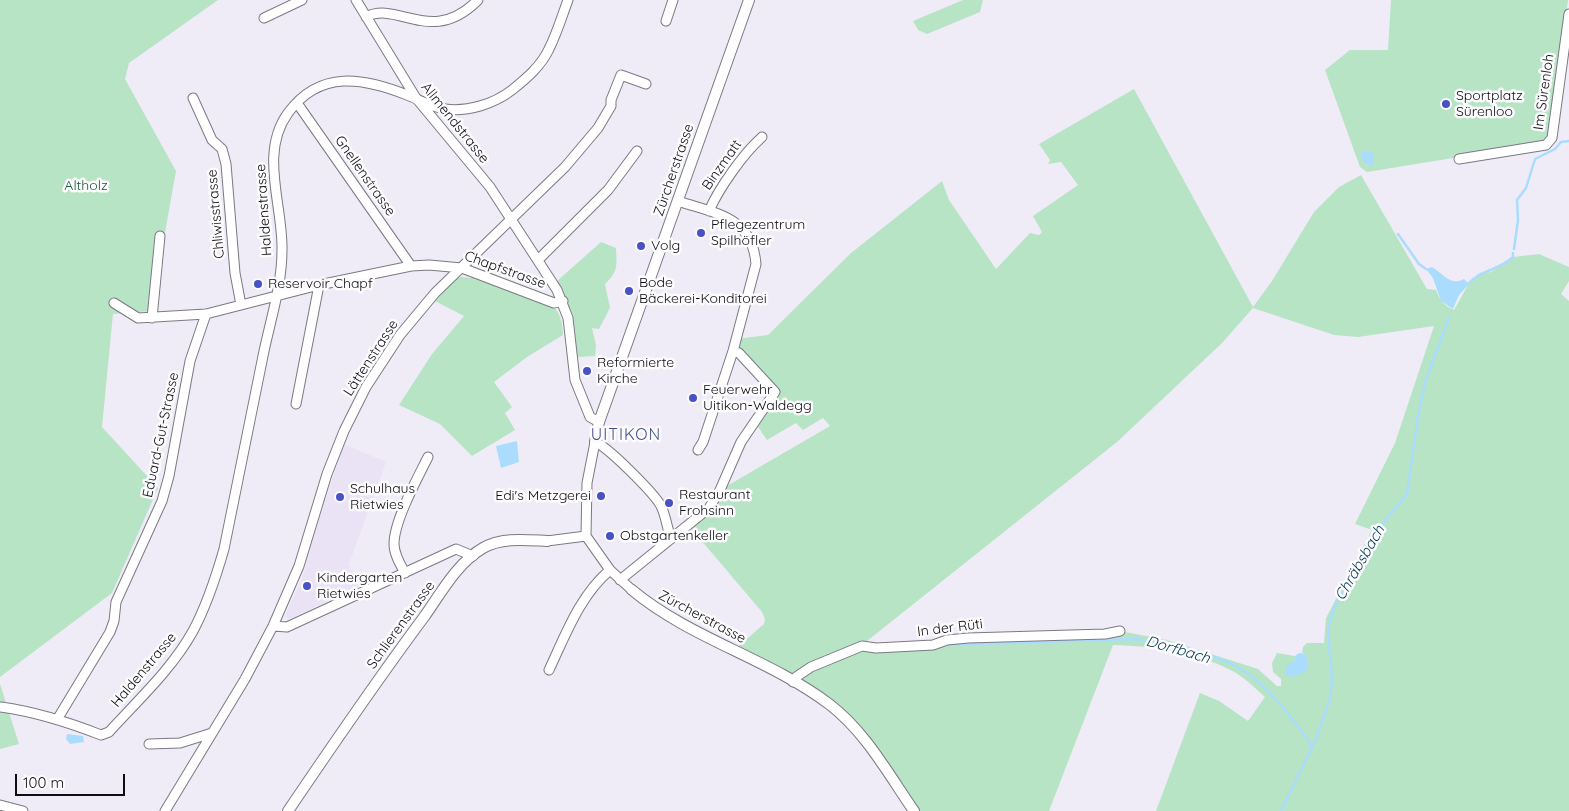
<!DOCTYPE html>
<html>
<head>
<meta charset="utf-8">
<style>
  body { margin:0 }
  #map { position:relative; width:1569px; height:811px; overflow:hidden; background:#f0ecf7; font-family:Quicksand,sans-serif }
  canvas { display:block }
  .scale { position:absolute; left:15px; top:774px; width:110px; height:22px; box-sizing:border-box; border:2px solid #0f0d11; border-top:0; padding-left:6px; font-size:15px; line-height:18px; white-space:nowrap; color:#0f0d11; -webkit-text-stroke:4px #fcfbfd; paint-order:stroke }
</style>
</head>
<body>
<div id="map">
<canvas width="1569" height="811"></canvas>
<div class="scale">100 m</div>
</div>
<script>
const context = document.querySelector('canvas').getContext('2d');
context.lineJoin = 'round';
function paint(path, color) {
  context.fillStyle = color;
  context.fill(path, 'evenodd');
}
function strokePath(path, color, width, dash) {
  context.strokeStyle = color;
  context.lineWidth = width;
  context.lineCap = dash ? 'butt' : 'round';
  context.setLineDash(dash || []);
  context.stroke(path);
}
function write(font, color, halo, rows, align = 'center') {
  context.font = font + ' Quicksand,sans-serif';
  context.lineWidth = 5;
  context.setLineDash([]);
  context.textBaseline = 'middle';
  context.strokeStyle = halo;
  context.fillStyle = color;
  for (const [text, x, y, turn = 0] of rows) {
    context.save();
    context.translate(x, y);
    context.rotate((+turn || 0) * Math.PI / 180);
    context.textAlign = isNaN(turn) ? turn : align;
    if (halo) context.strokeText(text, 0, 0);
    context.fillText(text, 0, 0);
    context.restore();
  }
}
paint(new Path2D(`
  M344,444l42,18 -37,102 9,22 -70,34 -3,-4 18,-40 11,-42z`), '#eae3f6');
paint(new Path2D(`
  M0,0h218l-89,63 -4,16 51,92 -25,140 -38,3 -11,113 56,61 -46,105 -112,84z
  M963,0h20l-3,12 -53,22 -9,-4 -5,-9z
  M1391,0h177l-18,138 -5,5 -178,29 -7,-5 -35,-97 25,-20h38z
  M1134,89l119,218 19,-26 42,-69 25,-25 22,-12 66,114 9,1c4,10 7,15 18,20l15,-27 9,-9 13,-2 22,-15 26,-3 30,13v14l-8,13 8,7v510h-413l44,-118 19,8 29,20 17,-24c-9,-8 -19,-18 -29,-24 -37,-21 -82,-27 -123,-28l-64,166h-135l-52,-74 -32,-32 -96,-55 30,-26 1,-5 -3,-7 -73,-86 31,-36 110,-64 -7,-8 -20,12 -7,-7 -29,17 -13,-19 21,-29 -36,-39 -3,-14 32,-4 83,-82 91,-72 7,19 47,69 34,-36 9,2 3,-3 -9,-16 45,-31 -17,-23 -13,2 2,-4 -11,-16zM1253,308l81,27 24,2 76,-11 -39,117 -40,81 17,6 -46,88 -2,25h-17l-4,4 -1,6 4,1 -20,21 8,-12 1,-7 -18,-3 -5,10 1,9 8,7v7h-4l-19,-17 -91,-29 -47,-9 -258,14 255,-203 105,-99z
  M601,242l15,6c1,18 2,24 -11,36l5,24 -11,21 -7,-1 4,17 -1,11 -17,1 -3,-4 -2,-38 -16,-34z
  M461,277l13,1 81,30c6,8 8,17 8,27l-36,22 -33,25 18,25 -7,6 10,17 -43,26 -32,-32 -41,-19 33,-51 32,-38 -29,-15 21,-22z
  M0,684l19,60 -19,5z`), '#b7e4c5');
paint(new Path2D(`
  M1362,151l12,2 -1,13 -8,-2 -5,-9z
  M1432,267c11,6 18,20 32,12l5,5 -10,11 -6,14 -12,-8 -8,-23 -7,-9z
  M517,441l2,21 -18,6 -5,-22z
  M1299,653l7,1 2,13 -5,6 -12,4 -5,-2 -1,-8 4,-4h5l1,-7z
  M67,734l16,2 1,6 -14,2 -4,-5z`), '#aadcfd');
strokePath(new Path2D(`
  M1398,234l21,30 7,5
  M1514,249l4,-29 -1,-20 9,-12 9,-29 20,-10 6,-7 8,-1
  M1469,283c13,-14 27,-11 44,-26v-4
  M947,645l190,-6c32,5 76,13 104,30 28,18 52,49 71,77
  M1281,811l35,-72 14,-40 2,-21 -4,-49 5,-19 46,-82 28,-34 11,-78 7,-33 24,-66`), '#aadcfd', 2.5);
const minor = new Path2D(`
  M356,0l60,98 74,89 67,103 11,28 7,62 15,37 9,5
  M366,17c32,-17 65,30 112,-17
  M264,18l38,-18
  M666,21l7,-21
  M193,98l19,42 10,9 4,15 9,109 6,32
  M297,103l114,163
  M1459,159l87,-14 6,-7 17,-124
  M678,201c38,13 74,15 78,63l-23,87 -30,91 -5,8
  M709,211c10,-23 34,-57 53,-74
  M539,259l69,-69 29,-39
  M114,303l24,15 68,-4 113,-29 92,-19 18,-1 33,3 92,35 9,-2
  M152,318l8,-82
  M296,404l23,-119
  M547,541l39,-5
  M405,573c-5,-9 -11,-19 -11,-29 0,-23 23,-65 34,-87
  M620,580l89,-72 11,-18 21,-48 34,-50 -36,-39 -6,-2
  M632,590l-22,-20 -24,-34 1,-53 8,-41c12,4 59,51 66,64 5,10 6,22 10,33
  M273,626l14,1 169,-78 17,7
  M549,670c16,-34 31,-75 61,-100
  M793,682l3,-5 15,-10 51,-21 14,2 57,-3 14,-5 21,-2 137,-4 15,-3
  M1,707c36,5 67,15 100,28l8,-3c29,-32 63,-63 84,-101 14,-26 23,-54 31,-82 13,-65 26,-129 39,-193 7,-35 19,-70 19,-106 1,-45 -23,-97 6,-137 32,-44 76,-35 119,-18 13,5 24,12 38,14 23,3 49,-5 67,-19 15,-12 29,-24 37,-41 8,-16 13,-33 19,-49
  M58,718l52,-86 4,-11 2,-19 46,-101 7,-25 21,-115 16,-47
  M149,744l31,-1 32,-10
  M0,805l23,6
  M165,811l80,-132 28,-53 26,-60 28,-92 17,-43 22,-44 34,-52 35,-42 130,-126 33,-39 13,-22v-6l10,-25 25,9`);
const tertiary = new Path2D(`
  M595,442l4,-20 150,-422
  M632,590c59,49 136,68 197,114 36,27 60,71 85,107
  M288,811c44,-65 89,-131 136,-194 17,-24 33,-54 59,-69 19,-11 43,-8 64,-7`);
strokePath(minor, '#7c7983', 11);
strokePath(tertiary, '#7c7983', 12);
strokePath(minor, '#fff', 9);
strokePath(tertiary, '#fff', 10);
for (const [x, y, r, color] of [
  [1446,104,5,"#4851c6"],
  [701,233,5,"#4851c6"],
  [641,246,5,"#4851c6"],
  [258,284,5,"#4851c6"],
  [629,291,5,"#4851c6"],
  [587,371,5,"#4851c6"],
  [693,398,5,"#4851c6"],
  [601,496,5,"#4851c6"],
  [340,497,5,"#4851c6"],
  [669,503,5,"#4851c6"],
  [610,536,5,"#4851c6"],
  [307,586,5,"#4851c6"]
]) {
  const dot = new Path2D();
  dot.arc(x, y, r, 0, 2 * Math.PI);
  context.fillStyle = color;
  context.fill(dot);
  strokePath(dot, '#fcfbfd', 2);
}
write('14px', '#0f0d11', '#fcfbfd', [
  ["Im Sürenloh",1544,92,-82],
  ["Allmendstrasse",455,123,51],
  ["Binzmatt",722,165,-55],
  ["Zürcherstrasse",674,170,-71],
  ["Gnellenstrasse",365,176,55],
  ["Haldenstrasse",264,210,-94],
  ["Chliwisstrasse",216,214,-95],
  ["Chapfstrasse",505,270,20],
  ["Lättenstrasse",371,358,-57],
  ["Eduard-Gut-Strasse",161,435,-78],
  ["Zürcherstrasse",702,617,28],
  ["Schlierenstrasse",401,625,-54],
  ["In der Rüti",950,628,-7],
  ["Haldenstrasse",144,670,-50]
]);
write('14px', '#0f0d11', '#fcfbfd', [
  ["Sportplatz",1456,96],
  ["Sürenloo",1456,112],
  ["Pflegezentrum",711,225],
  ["Spilhöfler",711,241],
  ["Volg",651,246],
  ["Bode",639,283],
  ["Bäckerei-Konditorei",639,299],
  ["Reservoir Chapf",268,284],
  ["Reformierte",597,363],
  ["Kirche",597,379],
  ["Feuerwehr",703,390],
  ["Uitikon-Waldegg",703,406],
  ["Schulhaus",350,489],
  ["Rietwies",350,505],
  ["Restaurant",679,495],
  ["Frohsinn",679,511],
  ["Edi's Metzgerei",591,496,"right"],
  ["Obstgartenkeller",620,536],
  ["Kindergarten",317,578],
  ["Rietwies",317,594]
], 'left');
write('14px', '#155b35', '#fcfbfd', [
  ["Altholz",86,186]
]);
write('italic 15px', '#033a55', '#fcfbfd', [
  ["Chräbsbach",1360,563,-60],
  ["Dorfbach",1178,650,16]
]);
context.letterSpacing = '1px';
write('16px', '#454f8c', '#fcfbfd', [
  ["UITIKON",626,435]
]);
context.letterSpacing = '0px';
</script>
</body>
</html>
